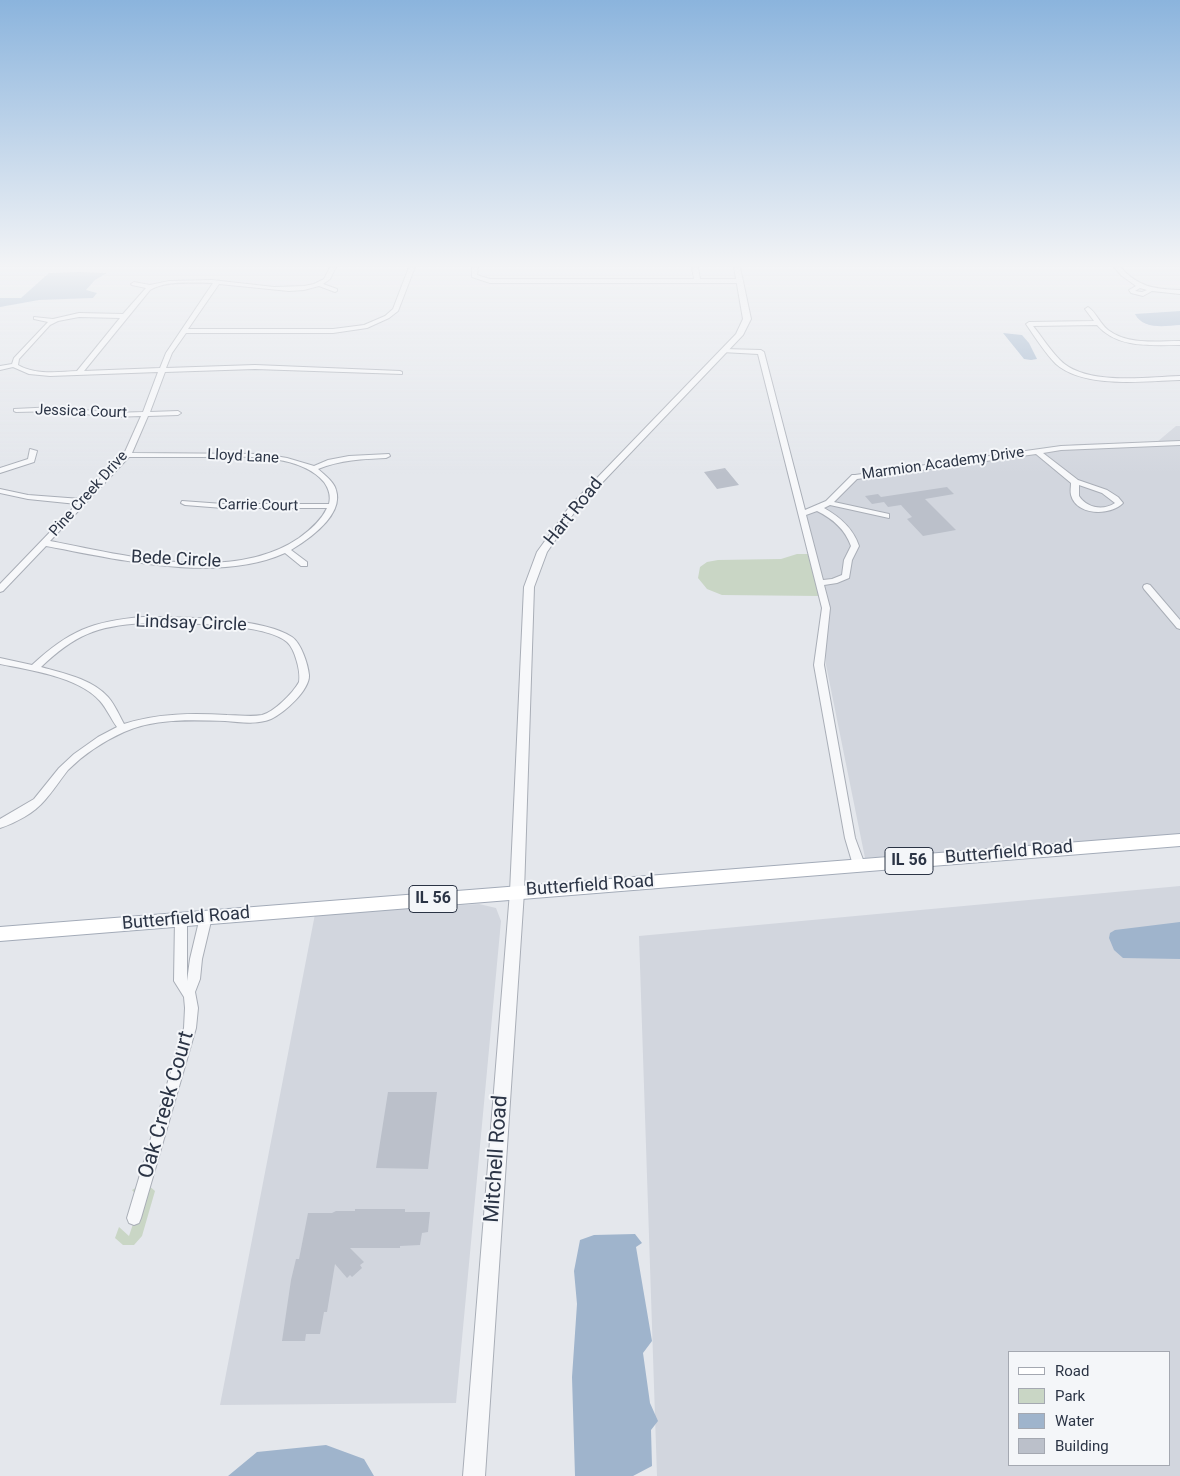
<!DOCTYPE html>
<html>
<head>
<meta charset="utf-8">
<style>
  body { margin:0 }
  #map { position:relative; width:1180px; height:1476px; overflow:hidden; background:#e4e7ec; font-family:Roboto,sans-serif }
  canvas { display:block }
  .legend { position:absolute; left:1008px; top:1351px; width:162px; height:115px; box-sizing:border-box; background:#f4f6f9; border:1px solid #a4a8b1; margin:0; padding:6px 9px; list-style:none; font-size:15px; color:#2b3445 }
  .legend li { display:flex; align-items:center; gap:10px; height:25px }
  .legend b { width:25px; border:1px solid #a4a8b1 }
</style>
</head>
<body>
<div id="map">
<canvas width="1180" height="1476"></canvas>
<ul class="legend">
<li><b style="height:6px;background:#fff"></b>Road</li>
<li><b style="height:14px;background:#c9d6c5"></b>Park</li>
<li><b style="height:14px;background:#9fb4cc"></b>Water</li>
<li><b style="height:14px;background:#bbc0ca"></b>Building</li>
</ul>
</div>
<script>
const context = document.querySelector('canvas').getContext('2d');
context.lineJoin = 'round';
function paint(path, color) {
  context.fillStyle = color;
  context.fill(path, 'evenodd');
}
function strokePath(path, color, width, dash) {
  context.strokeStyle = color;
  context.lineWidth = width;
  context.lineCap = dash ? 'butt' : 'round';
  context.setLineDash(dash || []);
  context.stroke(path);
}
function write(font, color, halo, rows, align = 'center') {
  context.font = font + ' Roboto,sans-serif';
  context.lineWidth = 4;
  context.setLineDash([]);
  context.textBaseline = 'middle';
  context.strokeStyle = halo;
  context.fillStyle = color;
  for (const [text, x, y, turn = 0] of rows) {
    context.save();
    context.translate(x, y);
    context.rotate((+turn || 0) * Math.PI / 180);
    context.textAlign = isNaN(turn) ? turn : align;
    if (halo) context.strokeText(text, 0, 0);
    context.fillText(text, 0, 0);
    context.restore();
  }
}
paint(new Path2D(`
  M1176,426h4v409l-315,23 -39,-193 -2,-77 -20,-78 21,-8 28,-26 224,-32 80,-2z
  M1180,886v590h-523l-18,-540zM1009,1352h160v113h-160z
  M479,904l17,4 5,13 -45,482 -236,2 95,-491z`), '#d2d6de');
paint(new Path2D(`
  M797,554h12l11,42 -98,-1 -15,-6 -9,-11 2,-11 7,-5 11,-2 63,-1z
  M141,1185h7l7,6 -13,45 -8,9h-11l-8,-7 4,-11 10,9 12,-36 -9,-10z`), '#c9d6c5');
paint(new Path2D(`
  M79,272l28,1 -12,7 -9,10 11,3 -4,5 -54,2 -39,7v-9h21l28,-25z
  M1180,311v14c-15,1 -37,5 -45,-11z
  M1003,333l19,2 7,8 8,16 -6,1 -7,-1z
  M1180,922v37l-57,-1 -9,-8 -5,-12 1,-5 5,-3z
  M635,1234l7,9 -6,4 16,94 -9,12 7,50 8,18 -7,9 1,36 -19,10h-58l-3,-99 5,-73 -3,-33 6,-31 14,-5z
  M326,1445l38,14 10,17h-146l29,-24z`), '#9fb4cc');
paint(new Path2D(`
  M725,468l14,17 -22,4 -13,-17z
  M947,487l7,7 -29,5 31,31 -33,6 -16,-17 5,-2 -11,-12 -13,2 -4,-5 -12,2 -7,-8 13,-2 3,3z
  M388,1092h49l-9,77 -52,-1z
  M355,1209h50v3h25l-2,20 -6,1 -2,12 -20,1v2h-50l14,14 -4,3 2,3 -10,9 -2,-2 -3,3 -12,-14 -8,48h-3l-4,22h-14l-1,7h-23l9,-61 5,-21h3l9,-46h24l4,-2h19z`), '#bbc0ca');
const minor = new Path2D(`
  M330,267h6l-6,12 -7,5 14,5v2l-2,1 -16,-6 -15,4 -15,1 -70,-7 -31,45h145l31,-4 21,-9 8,-7 16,-42h6l-17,44 -9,7 -22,10 -34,5h-147l-14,20 -6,15 89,-3 145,6 2,1v2l-147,-5 -90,3 -15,40 28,-1 3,2 -3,2 -30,1 -16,37 131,1 24,4 27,8 14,-6 21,-4 40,-2 1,2 -4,2c-23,1 -46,2 -68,11 7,6 16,13 18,21 8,25 -27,49 -45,60l16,12v4h-6l-16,-13c-69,31 -168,6 -239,-7l-43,45 -3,1v-8l77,-80 -49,-5 -28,-6v-4l28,6 53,4 43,-45 17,-38 -28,1 -57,-6 -40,1 -2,-1v-2l42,-2 57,6 30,-1 15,-40 -108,4 -21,-2 -16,-7 -13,3v-4l12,-2 2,-6 34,-36 -14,-3v-2l19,2 26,-6 44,1 23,-26 -14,-3 -1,-1 3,-2 16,3 19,-4 43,-1 62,7 30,-1 10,-2 10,-5zM213,283l-47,70 -6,15 -76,3 66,-81c17,-10 43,-7 63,-7zM79,317l41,1 -43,53c-19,1 -42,4 -59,-6l1,-6 31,-34 8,-4zM129,457c22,0 44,0 66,0 37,0 103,-6 129,25 5,7 7,14 5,22h-106l-41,-3 -1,2 4,2 38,3h104c-6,13 -17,22 -28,30 -67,46 -176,17 -249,3z
  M472,267h6l-1,8 13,4h204l-2,-12h6l2,12h40l3,2 -3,2h-250l-18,-6z
  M1114,267h6c19,20 33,22 60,23v4l-28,-3 -9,5 -12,-3 -2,-3 7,-4 -14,-10zM1140,288l7,2 -5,2 -7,-1z
  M1088,307c8,5 12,17 20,23 20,15 48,11 72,11v4c-29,0 -62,4 -83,-20l-64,1c9,11 17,24 27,34 25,26 87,17 120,16v4c-36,1 -95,9 -124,-16 -11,-11 -21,-27 -30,-40l3,-2 65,-1 -9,-12z
  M724,349l37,1 3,2 41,158 21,-9 26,-26h3l206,-29 119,-5v4l-119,5 -18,3 35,27 29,10 11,7 5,6c-12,13 -47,13 -52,-8 -1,-4 0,-8 0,-12l-35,-29 -179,25 -23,23 55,12v4l-59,-13 -6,3c16,9 29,20 35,38l-7,14 -3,18 -12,5 -13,2 6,23 -6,57 31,173 10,27 -2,3h-8l-2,-3 -8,-27 -31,-173 8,-57 -64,-254 -36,-2v-2zM1079,485l23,8 13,10c-12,8 -28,5 -36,-7zM817,511c16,8 28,18 34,35l-7,14 -2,15 -10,4 -9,1 -17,-65z
  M30,449l7,2 -3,11 -34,11v-5l28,-9z
  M1147,584l3,1 30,35v9l-3,-1 -33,-39 -1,-2 1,-2z
  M143,617c37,0 119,0 149,20 9,6 16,27 17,38 1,15 -25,38 -38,44 -14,6 -31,3 -46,2 -33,-1 -69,-3 -101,11 -20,9 -40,22 -56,38 -8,10 -15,21 -23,30 -11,13 -29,23 -45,28v-9l34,-20 25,-31 15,-14 24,-17 19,-10c-6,-8 -10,-18 -17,-26 -21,-24 -70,-31 -100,-37v-6l32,7c37,-34 60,-44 111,-48zM143,623c31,0 121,-1 144,19 8,7 14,30 12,40 -6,11 -25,30 -37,33 -11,2 -23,0 -35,0 -34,-2 -69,-2 -103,9 -5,-9 -9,-19 -16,-27 -16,-18 -45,-24 -67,-30 34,-32 55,-41 102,-44z
  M206,912l4,2 2,3 -10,42 -2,20 -5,13 3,16 -2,20 -55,190 -2,5 -5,2 -5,-2 -2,-5 57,-190 1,-20 -1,-11 -10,-16 1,-62 2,-3 4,-2 4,2 2,3v62l3,-22 10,-42 2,-3z`);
const tertiary = new Path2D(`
  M734,267h6l11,52 -8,16 -167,175 -29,42 -13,35 -10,305 -39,584h-22l47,-584 14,-305 13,-35 33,-46 166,-172 7,-15z`);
const primary = new Path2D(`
  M1180,834v12l-1180,95v-14z`);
strokePath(minor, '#a9aeb7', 2);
strokePath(tertiary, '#a9aeb7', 2);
strokePath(primary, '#a3abb8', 2);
paint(minor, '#f7f8fa');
paint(tertiary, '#f7f8fa');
paint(primary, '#fff');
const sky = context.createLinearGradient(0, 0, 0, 474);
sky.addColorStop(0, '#8bb4dd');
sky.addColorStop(0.56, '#f3f4f6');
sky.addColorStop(1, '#f3f4f600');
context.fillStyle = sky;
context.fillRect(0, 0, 1180, 474);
write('15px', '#2b3445', '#f4f6f9', [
  ["Jessica Court",81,412,2],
  ["Lloyd Lane",243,457,3],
  ["Marmion Academy Drive",943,464,-8],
  ["Pine Creek Drive",89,494,-48],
  ["Carrie Court",258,506,1]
]);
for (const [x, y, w] of [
  [909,861,48],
  [433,899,48]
]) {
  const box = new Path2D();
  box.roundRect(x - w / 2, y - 13.5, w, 27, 4);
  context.fillStyle = '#f4f6f9';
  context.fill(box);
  strokePath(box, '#2b3445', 1);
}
write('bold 16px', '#2b3445', null, [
  ["IL 56",909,861],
  ["IL 56",433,899]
]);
write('18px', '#2b3445', '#f4f6f9', [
  ["Hart Road",574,512,-51],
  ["Bede Circle",176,560,3],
  ["Lindsay Circle",191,624,2],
  ["Butterfield Road",1009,853,-5],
  ["Butterfield Road",590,886,-4],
  ["Butterfield Road",186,919,-5]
]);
write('21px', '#2b3445', '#f4f6f9', [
  ["Oak Creek Court",167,1105,-74],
  ["Mitchell Road",497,1159,-86]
]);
</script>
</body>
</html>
